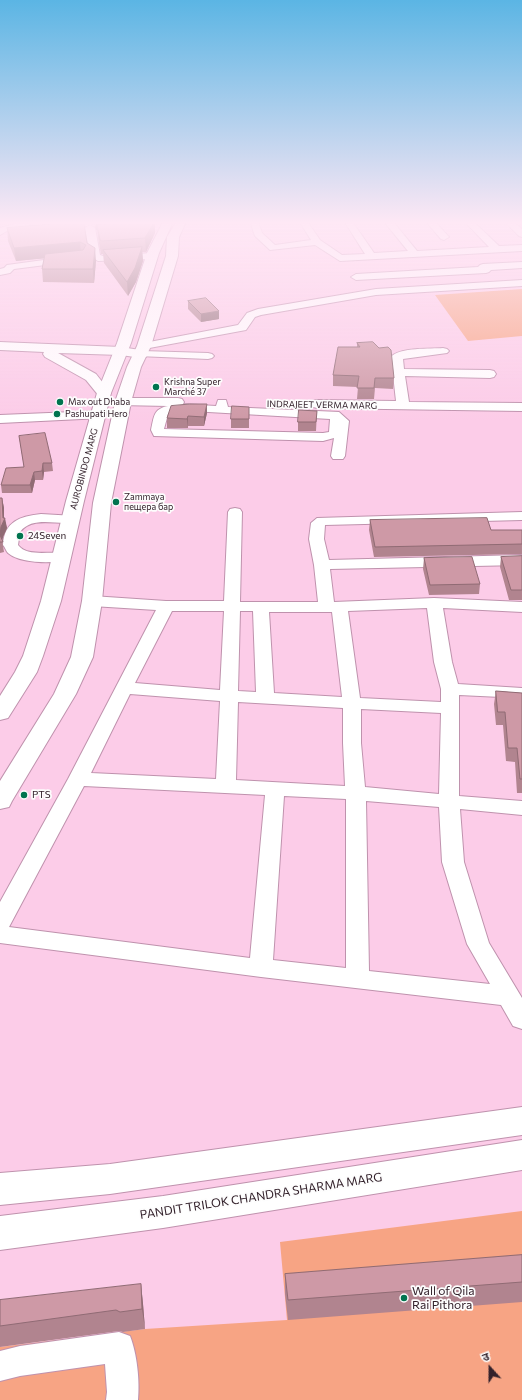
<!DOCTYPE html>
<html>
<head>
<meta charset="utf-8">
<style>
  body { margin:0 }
  #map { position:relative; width:522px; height:1400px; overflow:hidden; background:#fccce8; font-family:Commissioner,"Noto Sans Devanagari",sans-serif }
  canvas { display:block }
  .north { position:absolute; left:470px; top:1348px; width:40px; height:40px; -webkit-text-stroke:3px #fdfdfd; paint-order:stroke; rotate:339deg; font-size:11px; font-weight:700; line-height:16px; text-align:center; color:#33212b }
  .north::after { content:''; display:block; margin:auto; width:14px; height:18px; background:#33212b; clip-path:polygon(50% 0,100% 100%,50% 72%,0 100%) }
</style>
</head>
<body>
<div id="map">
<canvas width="522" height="1400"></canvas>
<div class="north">उ</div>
</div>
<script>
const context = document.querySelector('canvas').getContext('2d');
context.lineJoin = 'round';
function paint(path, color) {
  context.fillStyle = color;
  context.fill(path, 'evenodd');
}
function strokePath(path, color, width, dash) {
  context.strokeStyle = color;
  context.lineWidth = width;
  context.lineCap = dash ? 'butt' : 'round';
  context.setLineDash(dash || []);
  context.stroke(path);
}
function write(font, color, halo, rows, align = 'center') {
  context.font = font + ' Commissioner,sans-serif';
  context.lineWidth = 3.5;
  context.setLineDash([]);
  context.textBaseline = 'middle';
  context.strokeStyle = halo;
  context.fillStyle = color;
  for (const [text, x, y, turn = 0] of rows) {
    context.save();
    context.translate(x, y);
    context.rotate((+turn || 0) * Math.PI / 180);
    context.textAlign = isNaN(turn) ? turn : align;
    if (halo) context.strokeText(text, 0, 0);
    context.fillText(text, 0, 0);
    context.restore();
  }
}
paint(new Path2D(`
  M522,289v47l-54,5 -33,-46z
  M522,1211v189h-522v-53l145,-18 142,-9 -7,-78z`), '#f7a484');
const minor = new Path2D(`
  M14,224h16l-1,2 -22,5 -7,4v-7z
  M251,224h8l3,9 13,12 36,-5 -10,-16h8l11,16 22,15 23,-1 -19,-30h8l20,29 34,-2 -22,-27h9l22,27 72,-4 -22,-23h9l23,22 23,-1v6l-182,10 -25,-16 -45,5 -15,-14z
  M428,224h9l12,13 -5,3 -3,-1z
  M507,224h9l6,5v8l-3,-1z
  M90,225l5,3 5,27 3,1 49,-3 5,3 -5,3 -54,2 -8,-5 -5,-28z
  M66,257l5,3 -2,2 -55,7 -4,4 -10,2v-6l4,-1 3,-3z
  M522,262v6l-31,2 -2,2 -3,1 -130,7 -5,-3 5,-3 122,-7 2,-2 3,-1z
  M522,280v6l-146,9 -115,20 -6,2 -9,13 -102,19 -4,-1 -2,-2 2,-2 4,-1 94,-18 9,-12 11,-4 118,-20z
  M443,348l4,1 2,2 -2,2 -44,6 1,10 86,1 4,1 2,3 -2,3 -4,1 -85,-2 4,26 113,1v8l-205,-3 -4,-1 -2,-3 2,-3 4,-1 79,1 -5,-44c8,-10 40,-8 52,-9z
  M142,351l66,2 4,1 2,2 -2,2 -4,1 -70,-3 -2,-2 2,-2z
  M123,398h55l4,1 2,3 -1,2 33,2 2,-6h8l2,7 111,5 10,9 -4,35 -2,3h-10l-2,-3 3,-18 -11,3 -169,-5 -3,-6c3,-13 2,-21 17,-24l-49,-1 -2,-3 2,-3zM191,411l139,8 -1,13 -6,1 -159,-4 4,-15 7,-2z
  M98,411l4,1 2,3 -2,3 -102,5v-8z
  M235,508l5,1 2,3 -2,90h78l-4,-37 -5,-26 2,-16 6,-5 205,-6v8l-197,5 -1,14 5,21 193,-5v10l-192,4 4,33 100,-4 88,4v10l-79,-4 9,54 6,22 64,4v10l-63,-3v101l63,5v14l-62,-6 4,53 25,81 33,55v31l-9,-3 -12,-21 -240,-28 -261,-34v-41l68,-123 88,-169 -64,-4 -6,-2 -2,-3 2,-3 6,-2 74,5h58l4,-89 2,-3zM427,608l7,54 7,27v13l-81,-4 -12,-87zM172,611h52l-4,79 -85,-7zM240,611h13l3,81 -18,-1zM269,612h63l10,85 -68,-4zM130,694l90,7 -4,78 -125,-6zM238,702l105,6v35l2,43 -109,-6zM361,709l80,4 -2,81 -74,-7 -4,-44zM84,786l181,9 -15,163 -241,-31zM284,796l62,3v169l-73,-8zM366,801l73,6 3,55 25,82 23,40 -121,-13z
  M41,514l34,2 2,3 -2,3c-17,4 -42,-7 -55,10l-2,13c10,13 33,5 47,9l3,3 -3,3c-13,4 -46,3 -57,-7 -2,-2 -3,-6 -5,-8 1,-23 17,-29 38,-31z
  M119,1332l11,4c7,17 10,46 8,64h-32l1,-8 -2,-28 -85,12 -20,5v-30l20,-5z`);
const major = new Path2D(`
  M0,342l121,5 25,4 2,3 -2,3 -5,1 -20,-3 -63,-2 38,21 15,19 -2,3 -5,1 -5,-1 -13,-16 -41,-23 -2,-3 1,-2 -44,-2z
  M522,1107v28l-412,59 -110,11v-32l110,-9z
  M522,1140v30l-359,58 -163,22v-34l163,-20z`);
const highway = new Path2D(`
  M162,224h10l-13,29 -28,90 -20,50 -27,108 -23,100 -18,55 -6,16 -29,46 -8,2v-24l15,-24 8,-16 18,-55 25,-100 31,-108 20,-50 30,-90z
  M175,224h10l-6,13 -1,19 -27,90 -10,21 -10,35 -20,101 -9,98 -9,56 -17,37 -64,107 -3,6 -9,2v-28l54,-87 17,-37 11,-56 11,-98 22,-101 12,-35 10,-21 29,-90 1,-19z`);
strokePath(minor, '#bf92ad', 2);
strokePath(major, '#bf92ad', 2);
strokePath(highway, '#bf92ad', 2);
paint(minor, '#fff');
paint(major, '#fff');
paint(highway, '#fff');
paint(new Path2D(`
  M94,224h62h-1v9l-9,19h-4l1,9 -7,21 -8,14 -24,-33 -1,-9h-2l-3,-16 -1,-8h-1z
  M86,226l-2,1 3,16 9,18 -2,22 -51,-1 -1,-13 2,-11 -28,3 -8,-20 -1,-13z
  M188,301l31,18 -18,3 -13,-13z
  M357,343l37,35 -1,11 -18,-1 -1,11h-17l1,-12 -25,-1v-11l24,-28z
  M207,404v9l-3,13h-16v2h-21v-10z
  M317,411l-1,20h-18v-9z
  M249,416v12h-18v-9z
  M19,436l33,27 1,8 -9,1 -1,8h-8l-3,13h-30l-1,-8 23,-18z
  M0,498h2l2,10v10l3,10 -4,9 -1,3 2,12 -4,1z
  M370,520l121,10h31v24l-148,3 -5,-27z
  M522,556v44h-13l-9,-33 1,-10z
  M424,558l56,26 -1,10 -50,1 -6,-26z
  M496,691l26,2v100h-5l-2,-31 -9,-1 -3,-36h-7l-2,-21z
  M522,1255v47l-234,18 -3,-26v-20z
  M141,1284l2,20 2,25 -22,3 -4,-1 -119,16v-47z`), '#b1848f');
paint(new Path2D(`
  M96,224h60h-1v9l-9,19 -1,-14 -48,-13v5h-1z
  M80,242l1,13 -65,6 -2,-13z
  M142,247l1,14 -7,21 -8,14 -1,-14z
  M95,248l1,13 -2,22 -1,-14z
  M219,311v8l-18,3v-8z
  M207,404v9l-3,13v-9z
  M188,416v12l-1,-9z
  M43,463l1,9 -1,8 -1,-9z
  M34,472l1,8 -3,13 -2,-8z
  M2,498l2,10v12l1,-2 2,10 -4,9 -1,5 -2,-7z
  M141,1284l2,20 2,25 -3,-20z`), '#906b74');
const building = new Path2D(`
  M52,224h32l3,19 8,5 -2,21h-51l3,-15 38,-4 3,-5 -6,-3 -66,6 -7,-20z
  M109,224h44l-8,14 -43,3 -2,-1 -3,-15z
  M142,247l-7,21 -8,14 -24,-32z
  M206,298l13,13 -18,3 -13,-13z
  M373,342l6,6 9,-1 3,3 3,28h-19l-1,10h-17l2,-12 -26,-1 5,-28h22l-3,-4z
  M190,404h17l-3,13 -16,-1 -1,3 -20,-1 4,-12z
  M232,406l17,1v12h-18z
  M299,410l18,1 -1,11h-18z
  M45,433l7,30h-9l-1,8 -8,1 -4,13h-29l5,-17 18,-1 -5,-31z
  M0,498h2l1,20h2l-4,9 -1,8z
  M487,518l4,12h31v14l-147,3 -5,-27z
  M0,535l3,7h-3z
  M522,556v34h-11l-10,-33z
  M472,557l8,27 -50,1 -6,-27z
  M496,691l26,2v86h-2l-3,-31h-9l-3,-36h-7z
  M522,1255v27l-234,18 -3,-26z
  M141,1284l1,25 -22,3 -4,-2 -116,16v-26z`);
paint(building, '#ce99a6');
strokePath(building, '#906b74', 1);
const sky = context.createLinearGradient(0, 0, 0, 420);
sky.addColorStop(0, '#5bb5e4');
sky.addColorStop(0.53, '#fee8f5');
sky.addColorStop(1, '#fee8f500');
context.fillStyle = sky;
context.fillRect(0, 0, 522, 420);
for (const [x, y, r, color] of [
  [156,387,4,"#00744f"],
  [60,402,4,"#00744f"],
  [57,414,4,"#00744f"],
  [116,502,4,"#00744f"],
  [20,536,4,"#00744f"],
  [24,795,4,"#00744f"],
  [404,1298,4,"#00744f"]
]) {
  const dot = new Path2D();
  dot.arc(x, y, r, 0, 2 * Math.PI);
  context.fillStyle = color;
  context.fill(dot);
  strokePath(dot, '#fdfdfd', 1.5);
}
write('9px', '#33212b', '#fdfdfd', [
  ["Krishna Super",164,382],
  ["Marché 37",164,392],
  ["Max out Dhaba",68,402],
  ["Pashupati Hero",65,414],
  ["Zammaya",124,497],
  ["пещера бар",124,507]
], 'left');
write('9px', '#33212b', '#fdfdfd', [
  ["INDRAJEET VERMA MARG",322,405,1],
  ["AUROBINDO MARG",84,469,-75]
]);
write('10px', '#33212b', '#fdfdfd', [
  ["24Seven",28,536],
  ["PTS",32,795]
], 'left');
write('12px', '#33212b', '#fdfdfd', [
  ["PANDIT TRILOK CHANDRA SHARMA MARG",261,1196,-9]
]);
write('12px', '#33212b', '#fdfdfd', [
  ["Wall of Qila",412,1291],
  ["Rai Pithora",412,1305]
], 'left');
</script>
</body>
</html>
